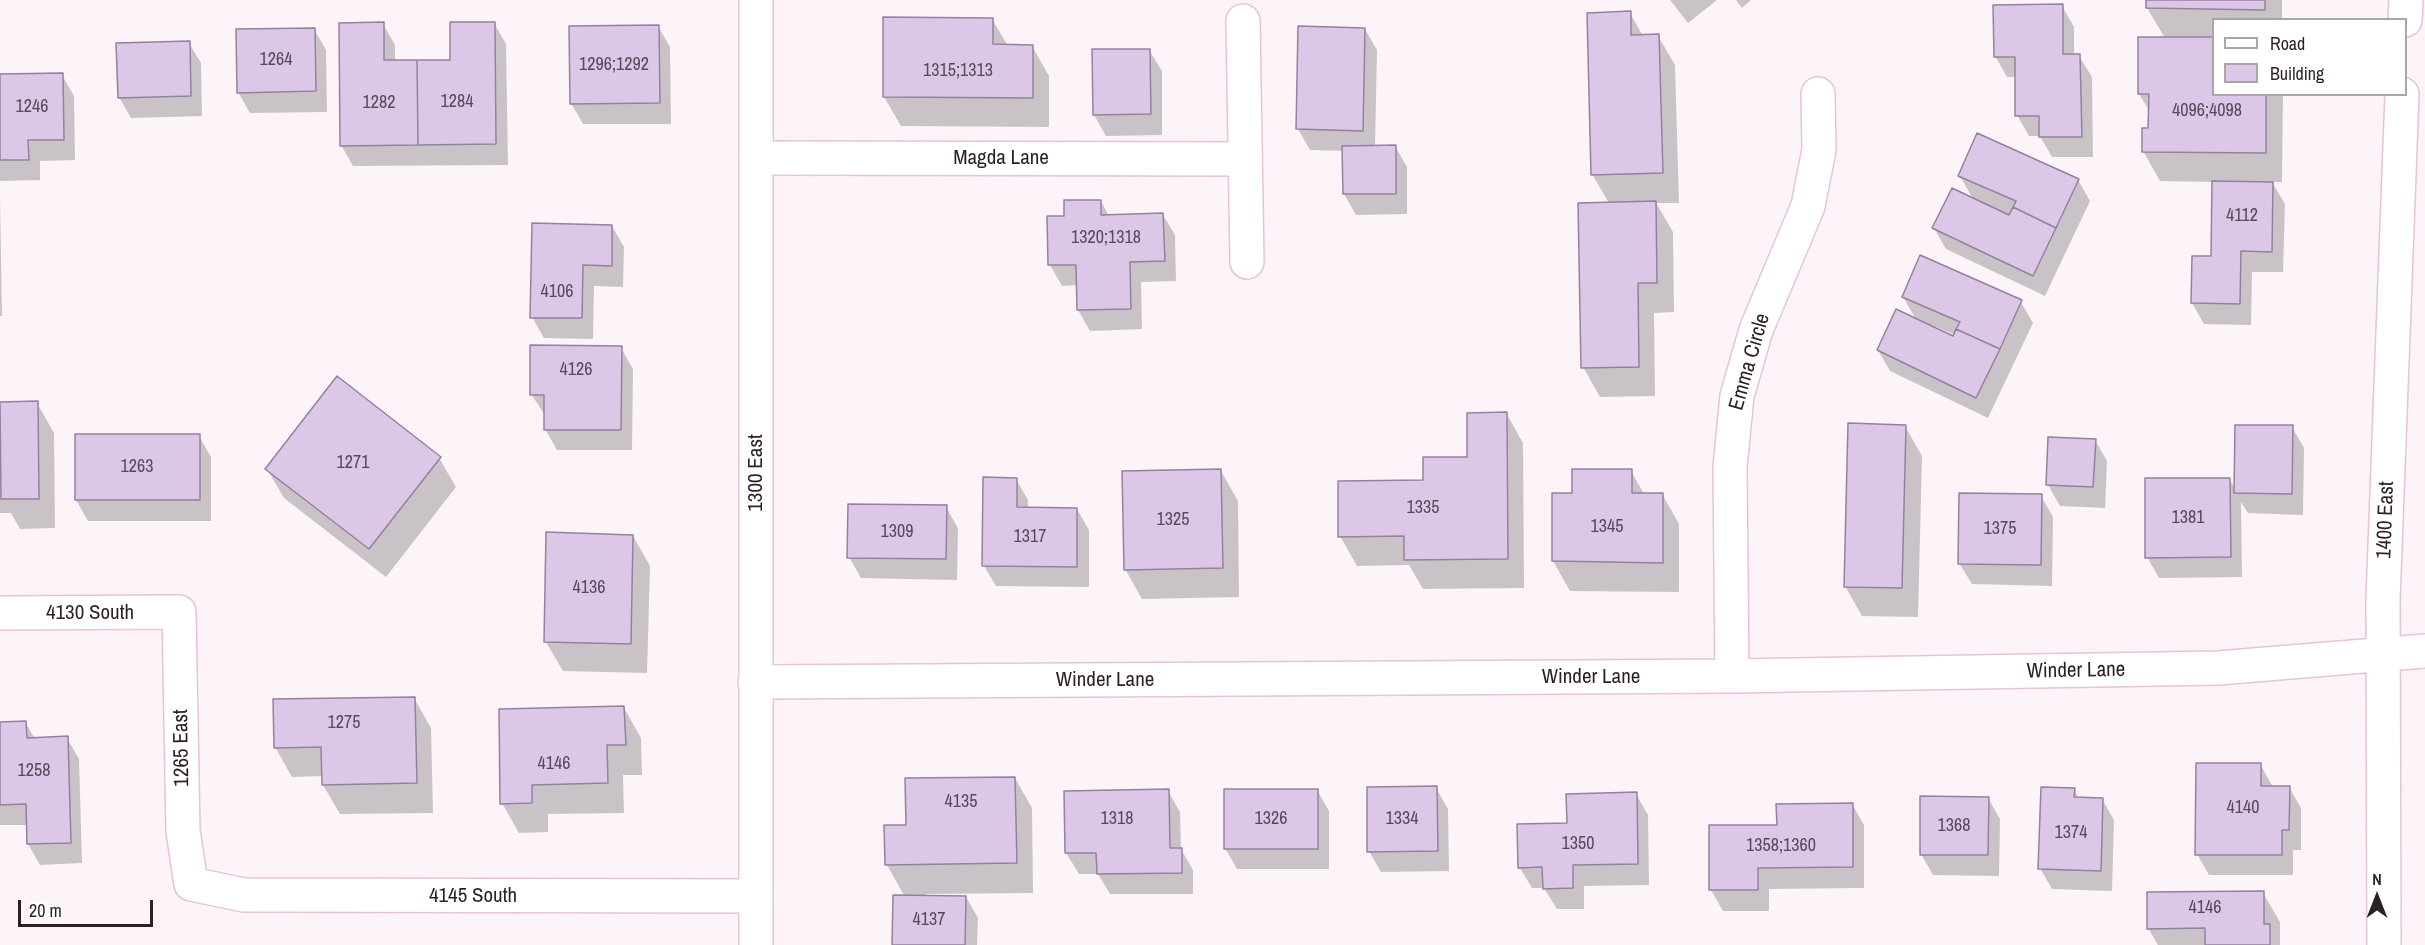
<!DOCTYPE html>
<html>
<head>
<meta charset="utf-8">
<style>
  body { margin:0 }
  #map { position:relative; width:2425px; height:945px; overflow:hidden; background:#fcf4f9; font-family:"Archivo Narrow",sans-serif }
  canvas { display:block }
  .legend { position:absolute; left:2212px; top:18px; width:195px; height:78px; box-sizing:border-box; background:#fff; border:2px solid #aba5a9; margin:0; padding:8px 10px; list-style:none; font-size:18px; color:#2c1f28 }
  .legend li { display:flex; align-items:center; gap:12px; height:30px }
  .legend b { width:30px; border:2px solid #aba5a9 }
  .north { position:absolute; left:2347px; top:867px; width:60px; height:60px; -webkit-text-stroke:4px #fff; paint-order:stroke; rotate:0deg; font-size:16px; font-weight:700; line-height:24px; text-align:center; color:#2c1f28 }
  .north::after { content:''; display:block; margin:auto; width:21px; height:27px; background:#2c1f28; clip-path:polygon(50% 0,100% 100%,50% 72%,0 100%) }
  .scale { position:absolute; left:18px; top:900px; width:135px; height:27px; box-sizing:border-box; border:3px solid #2c1f28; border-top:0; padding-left:8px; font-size:18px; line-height:21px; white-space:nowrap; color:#2c1f28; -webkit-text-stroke:4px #fff; paint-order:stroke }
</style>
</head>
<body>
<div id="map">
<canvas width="2425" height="945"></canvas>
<ul class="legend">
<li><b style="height:8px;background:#fff"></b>Road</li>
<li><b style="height:16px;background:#dcc7e7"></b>Building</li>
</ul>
<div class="north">N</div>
<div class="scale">20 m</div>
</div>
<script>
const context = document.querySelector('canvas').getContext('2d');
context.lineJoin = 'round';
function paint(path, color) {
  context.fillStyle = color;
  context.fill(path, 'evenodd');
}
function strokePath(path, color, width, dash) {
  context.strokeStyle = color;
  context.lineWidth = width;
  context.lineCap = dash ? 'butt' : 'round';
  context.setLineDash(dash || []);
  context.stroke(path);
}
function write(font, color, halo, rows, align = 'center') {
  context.font = font + ' "Archivo Narrow",sans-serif';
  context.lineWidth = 5;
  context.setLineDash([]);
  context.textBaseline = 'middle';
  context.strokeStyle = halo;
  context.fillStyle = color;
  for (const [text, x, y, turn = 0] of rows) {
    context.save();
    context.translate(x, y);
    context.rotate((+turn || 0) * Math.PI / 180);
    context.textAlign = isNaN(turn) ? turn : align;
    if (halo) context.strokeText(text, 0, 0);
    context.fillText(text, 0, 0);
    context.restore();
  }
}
paint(new Path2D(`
  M1670,0h47l-29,23z
  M1736,0h15l-9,8z
  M2147,0h135v20h-68v74h69l-1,88h-10l13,22 -2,68h-31l-1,53 -47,-1 -12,-21 1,-45h19l2,-76 -54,-1 -17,-30 7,-22v-17l-11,-18 26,-56 -18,-30z
  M2062,6l12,21v29h5l13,21 1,80h-41l-12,-21h-11l-12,-21v-38h-10l-12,-21z
  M1630,13l13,23h15l17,29 4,138h-23l17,29 1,80 -20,1 1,83 -55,1 -17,-30 26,-164 -17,-29z
  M992,19l16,27h24l17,30v51l-148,-1 -17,-29z
  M494,23l12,21 2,121 -155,1 -12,-21 42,-121 12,21v17h57z
  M658,26l12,21 1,77h-88l-12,-21z
  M314,29l12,21 1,62 -77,1 -12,-21z
  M1365,29l12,21 -2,97 20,-1 12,21v47l-51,1 -12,-21v-43l-34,-1 -12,-21z
  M189,43l12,20 1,53 -71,2 -12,-21z
  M1149,50l13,21v64l-56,1 -12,-21z
  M62,75l12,21 1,64 -35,1v19l-40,1v-105z
  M1960,176l118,4 12,21 -45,95 -99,-47 -12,-21 39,-29z
  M0,199l2,117h-2z
  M1101,201l8,15 54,-1 12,20 1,46 -35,1 1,47 -52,2 -12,-21v-25l-16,1 -12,-21 16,-47z
  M612,226l12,21 -1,40 -29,-1 -1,53 -49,-1 -12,-21z
  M1921,257l100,45 12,21 -45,95 -98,-47 -12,-21 39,-29 -14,-24zM1932,325l23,10 -1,3 -24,-11z
  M621,348l12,21 -1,81h-75l-12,-21v-14l-14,-21z
  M37,403l17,30 1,95 -35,1 -9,-16h-11v-109z
  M1506,413l17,30 1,145 -101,1 -14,-24 -52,1 -17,-30 84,-55 44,-23z
  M1905,426l17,30 -4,161 -56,-1 -17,-30z
  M2292,427l12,21 -1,67 -55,-2 -7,-11 1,75 -83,1 -12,-21 82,-78 7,11z
  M199,436l12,21v64h-123l-12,-21z
  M2095,440l12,21 -2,47 -45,-2 -12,-21z
  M439,458l17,29 -70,90 -102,-79 -17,-29z
  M1221,471l17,30 1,96 -97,2 -17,-30z
  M1631,471l13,23h18l17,30v68l-109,-1 -17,-30 1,-66h20z
  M1016,479l12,21v8l49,1 12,21v57l-93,-1 -12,-20z
  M2041,496l12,21 -1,69 -80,-2 -13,-21z
  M946,507l12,21 -1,52 -96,-2 -12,-21z
  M633,536l17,30 -3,107 -84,-2 -17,-29z
  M414,698l17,30 2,85 -93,1 -17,-29v-9l-31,1 -17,-30z
  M624,708l17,30 1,37h-19l1,38 -76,1v18l-29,1 -17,-30z
  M25,722l10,17 32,-1 12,21 3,104 -42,2 -12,-21v-19h-28v-102z
  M2260,764l13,23h16l12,21v42h-8v25h-84l-12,-21z
  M1015,778l17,30 1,85 -107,1v3h40l12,21 -1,27h-83l11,-48 -18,-32 20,-38z
  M1436,788l12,21 1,62 -68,1 -12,-21z
  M2074,789l5,10h23l12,21 -2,71 -60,-2 -12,-21z
  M1317,790l12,21v58h-92l-12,-21z
  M1168,791l12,21 1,37 12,21v24h-83l-12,-20h-19l-13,-21z
  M1636,794l12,21 1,70 -65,1v23h-27l-13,-21h-12l-12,-20 48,-43z
  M1988,798l12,21 -1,57 -66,-1 -12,-21z
  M1852,804l12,21v63l-95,1v22h-46l-12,-21 68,-64z
  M2263,893l17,29v23h-122l-10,-17z`), '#0003');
const building = new Path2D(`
  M2146,0h119v10l-119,-2z
  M2063,4v50h17l2,83h-43v-21h-24v-59h-21l-1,-52z
  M1631,11v24l28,-1 4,139 -72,2 -4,-162z
  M883,17l110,1v26l40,1v53l-150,-1z
  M384,22v38h33l1,85 -78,1 -1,-123z
  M450,22h45l1,122 -78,1 -1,-85h33z
  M659,25l1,78 -90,1 -1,-78z
  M1298,26l67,2 -2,103 -67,-2z
  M315,28l1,63 -79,2 -1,-64z
  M2138,37h76v57h52v59l-124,-1v-24h6l1,-34h-11z
  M190,41l1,55 -73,2 -2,-55z
  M1092,49h58l1,65 -58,1z
  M63,73l1,67h-36l1,20h-29v-86z
  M1977,133l102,46 -23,49 -43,-21 3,-6 -58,-25z
  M1396,145v49h-53l-1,-48z
  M2212,181l61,1 -1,70 -31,-1 -1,53 -49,-1 1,-47h19z
  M1952,188l57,27 4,-8 43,21 -23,48 -101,-48z
  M1064,200h37v15l62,-2 2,48 -35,1 1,47 -54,1 -1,-45h-28l-1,-49h17z
  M1656,201l1,82h-19l1,84 -58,1 -3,-165z
  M532,223l80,2v41l-29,-1 -1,53h-52z
  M1920,255l102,45 -22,49 -44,-20 4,-7 -58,-25z
  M1896,309l57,27 3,-7 44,20 -24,49 -99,-48z
  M530,345l92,1 -1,84h-77v-35h-14z
  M337,376l104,81 -72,92 -104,-80z
  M38,401l1,98h-38l-1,-97z
  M1507,412l1,147 -104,1v-24l-66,1v-56l85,-1v-23h44v-44z
  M1848,423l58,2 -4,163 -58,-1z
  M2235,425h58l-1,69 -58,-1z
  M75,434h125v66h-125z
  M2048,437l48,2 -3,48 -47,-2z
  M1221,469l2,99 -99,2 -2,-99z
  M1572,469h60v24h31v70l-111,-2v-68h20z
  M983,477l34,1v29l60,1v59l-95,-1z
  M2145,478h85l1,79 -86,1z
  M1959,493l83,1 -1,71 -83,-1z
  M848,504l99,1 -1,54 -99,-1z
  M546,532l87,3 -2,109 -87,-2z
  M415,697l2,86 -95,2 -1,-38 -47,1 -1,-49z
  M624,706l2,39h-19l1,38 -76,2v18l-32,1 -1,-95z
  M26,721l1,17 41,-2 3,107 -44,1 -1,-40 -26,1v-83z
  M2196,763h65v23h29l-1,44h-7v25h-87z
  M1015,777l2,86 -132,2 -1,-40h22l-1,-47z
  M1437,786l1,65 -71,1v-65z
  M2041,787l34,1 -1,9 29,1 -2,73 -63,-2z
  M1169,789l1,59h12v25l-85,1 -1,-21h-31l-1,-62z
  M1224,789h94v60h-94z
  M1637,792l1,72 -65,1v23l-30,1 -1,-22 -24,1 -1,-44 50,-1 -1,-29z
  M1920,796l69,1 -1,58h-68z
  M1853,803v64l-95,1v22h-49v-65h68l-1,-21z
  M2264,891v33h6v21h-65v-17l-58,1v-37z
  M893,895l73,1 -1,49h-73z`);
paint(building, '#dcc7e7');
strokePath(building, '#95819f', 1.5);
const minor = new Path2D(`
  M2405,20l1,-20
  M1243,21l4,241
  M756,158l489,1
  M0,613l179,-1 4,219 8,53 53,11 512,1
  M1732,676l-2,-209 7,-71 19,-66 52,-124 11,-56 -1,-56
  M755,682l977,-6 486,-8 207,-17
  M2384,945l-1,-345 19,-506`);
const major = new Path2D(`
  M756,945v-945`);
strokePath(minor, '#e6c3d8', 36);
strokePath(major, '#e6c3d8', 36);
strokePath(minor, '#fff', 33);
strokePath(major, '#fff', 33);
write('18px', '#584958', null, [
  ["1264",276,60],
  ["1296;1292",614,65],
  ["1315;1313",958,71],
  ["1284",457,102],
  ["1282",379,103],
  ["1246",32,107],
  ["4096;4098",2207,111],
  ["4112",2242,216],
  ["1320;1318",1106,238],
  ["4106",557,292],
  ["4126",576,370],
  ["1271",353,463],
  ["1263",137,467],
  ["1335",1423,508],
  ["1381",2188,518],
  ["1325",1173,520],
  ["1345",1607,527],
  ["1375",2000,529],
  ["1309",897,532],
  ["1317",1030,537],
  ["4136",589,588],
  ["1275",344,723],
  ["4146",554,764],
  ["1258",34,771],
  ["4135",961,802],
  ["4140",2243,808],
  ["1318",1117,819],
  ["1326",1271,819],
  ["1334",1402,819],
  ["1368",1954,826],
  ["1374",2071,833],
  ["1350",1578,844],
  ["1358;1360",1781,846],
  ["4146",2205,908],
  ["4137",929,920]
]);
write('21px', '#2c1f28', '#fff', [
  ["Magda Lane",1001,158],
  ["Emma Circle",1750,362,-74],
  ["1300 East",756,473,-90],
  ["1400 East",2386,520,-88],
  ["4130 South",90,613],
  ["Winder Lane",2076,671,-1],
  ["Winder Lane",1591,677],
  ["Winder Lane",1105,680],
  ["1265 East",182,748,-91],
  ["4145 South",473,896]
]);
</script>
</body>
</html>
